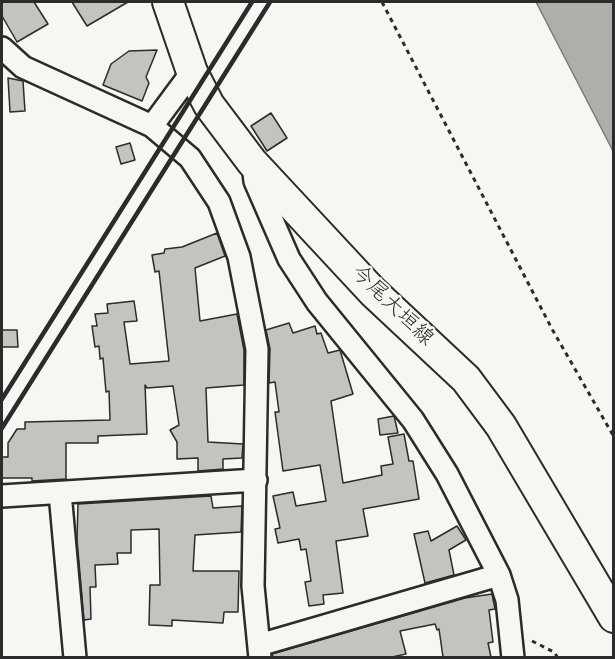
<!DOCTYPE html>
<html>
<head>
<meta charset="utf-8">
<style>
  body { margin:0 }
  #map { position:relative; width:615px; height:659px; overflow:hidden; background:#f6f6f2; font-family:Kalam,sans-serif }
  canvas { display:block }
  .frame { position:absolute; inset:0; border:3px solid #2b2b2b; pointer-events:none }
</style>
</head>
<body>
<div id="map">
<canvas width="615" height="659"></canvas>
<div class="frame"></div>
</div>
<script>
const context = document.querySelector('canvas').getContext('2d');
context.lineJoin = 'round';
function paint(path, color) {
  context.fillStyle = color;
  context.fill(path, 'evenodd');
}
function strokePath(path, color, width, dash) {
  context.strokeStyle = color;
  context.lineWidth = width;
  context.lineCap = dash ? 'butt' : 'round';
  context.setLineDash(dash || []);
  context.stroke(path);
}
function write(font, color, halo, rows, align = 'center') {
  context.font = font + ' Kalam,"Klee One",sans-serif';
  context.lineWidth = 4.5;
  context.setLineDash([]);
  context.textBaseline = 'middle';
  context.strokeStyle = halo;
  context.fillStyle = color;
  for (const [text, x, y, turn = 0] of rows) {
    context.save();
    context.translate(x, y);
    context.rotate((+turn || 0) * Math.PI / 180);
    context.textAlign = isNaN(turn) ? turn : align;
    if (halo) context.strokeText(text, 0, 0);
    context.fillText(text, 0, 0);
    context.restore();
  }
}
const water = new Path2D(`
  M536,2h77v149z`);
paint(water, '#aeaeab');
strokePath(water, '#7a7a78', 1.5);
const building = new Path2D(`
  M2,2h32l14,22 -31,18 -15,-26z
  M72,2h56l-41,24z
  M157,50l-11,27 3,6 -7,18 -39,-16 8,-21 18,-13z
  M8,78l15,3 2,30 -15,1z
  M271,113l16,25 -20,13 -16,-25z
  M130,143l5,17 -14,4 -5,-17z
  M217,233l8,23 -30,12 5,53 37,-7 7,36v35l-38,3 2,54 35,2 -1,14 -19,1v10l-25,2v-13l-21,1v-17l-7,-12 9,-5 -6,-39 -26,2 -2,-3 2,49 -49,2v7h-32v36l-34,2v-3h-30v-21h6v-14l9,-14h8v-7l85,-2 -1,-29 -3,1 -3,-34 -3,1 -1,-13 -4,1 -3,-21h5l-2,-12 13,-1 -1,-9 27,-3 3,20 -13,1 6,42 39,-3 -10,-90 -4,1 -3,-17 12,-2 1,-4 17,-2z
  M289,323l4,10 22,-7 2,8 4,-1 7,20 12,-3 13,44 -22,7 12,82 39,-8 -1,-9 12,-2 -5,-27 16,-3 5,27h4l6,38 -56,10 5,27 -32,5 7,52 -20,2 1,9 -15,2 -4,-24 6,-1 -5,-32 -5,1 -2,-11 -21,4 -3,-14 5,-1 -7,-32 20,-4 3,14 30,-5 -6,-36 -37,6 -8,-59h4l-4,-30 -6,1 1,-34 -4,-19z
  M2,330h15l1,17h-16z
  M394,416l4,17 -18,2 -2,-16z
  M211,496l2,12 29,-2 -1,26 -46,3 -2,36h46l-1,41h-14l-1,11 -51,-3v6l-23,-1 1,-40h10l-1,-56 -28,1v23h-14l1,11 -23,1 1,22h-6l1,32 -7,1 -7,-80 1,-36z
  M457,526l9,14 -17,10 5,25 -29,8 -11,-49 14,-3 3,10z
  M492,594l3,15 -6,1 4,32 -5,1 3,14h-48l-4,-28 -2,1 -2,-6 -35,7 6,23 -14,3h-119l-1,-3 193,-56z`);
paint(building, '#c3c3c0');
strokePath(building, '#2b2b2b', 1.5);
const street = new Path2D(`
  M2,48l21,19 129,59 38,32 29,44 20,55 18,92 -4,237 7,72
  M152,126l40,-54
  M253,165l2,16 34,78 28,43 96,118 34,54 52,101 8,25 6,58
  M60,493l15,165
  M2,496l254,-16
  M259,645l240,-70`);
const secondary = new Path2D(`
  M168,2l24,70 17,33 43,57 121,130 93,87 35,47 113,191`);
strokePath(street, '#2b2b2b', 26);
strokePath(secondary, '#2b2b2b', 34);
strokePath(new Path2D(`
  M382,2l170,327 62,108
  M532,641l22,11 4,6`), '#2b2b2b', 3, [4.5, 4.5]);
strokePath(street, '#f6f6f2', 21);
strokePath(secondary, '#f6f6f2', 30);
strokePath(new Path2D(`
  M2,399l250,-397
  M2,428l268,-426`), '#2b2b2b', 4.5);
write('21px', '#2b2b2b', '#f6f6f2', [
  ["今尾大垣線",391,307,44]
]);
</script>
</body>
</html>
